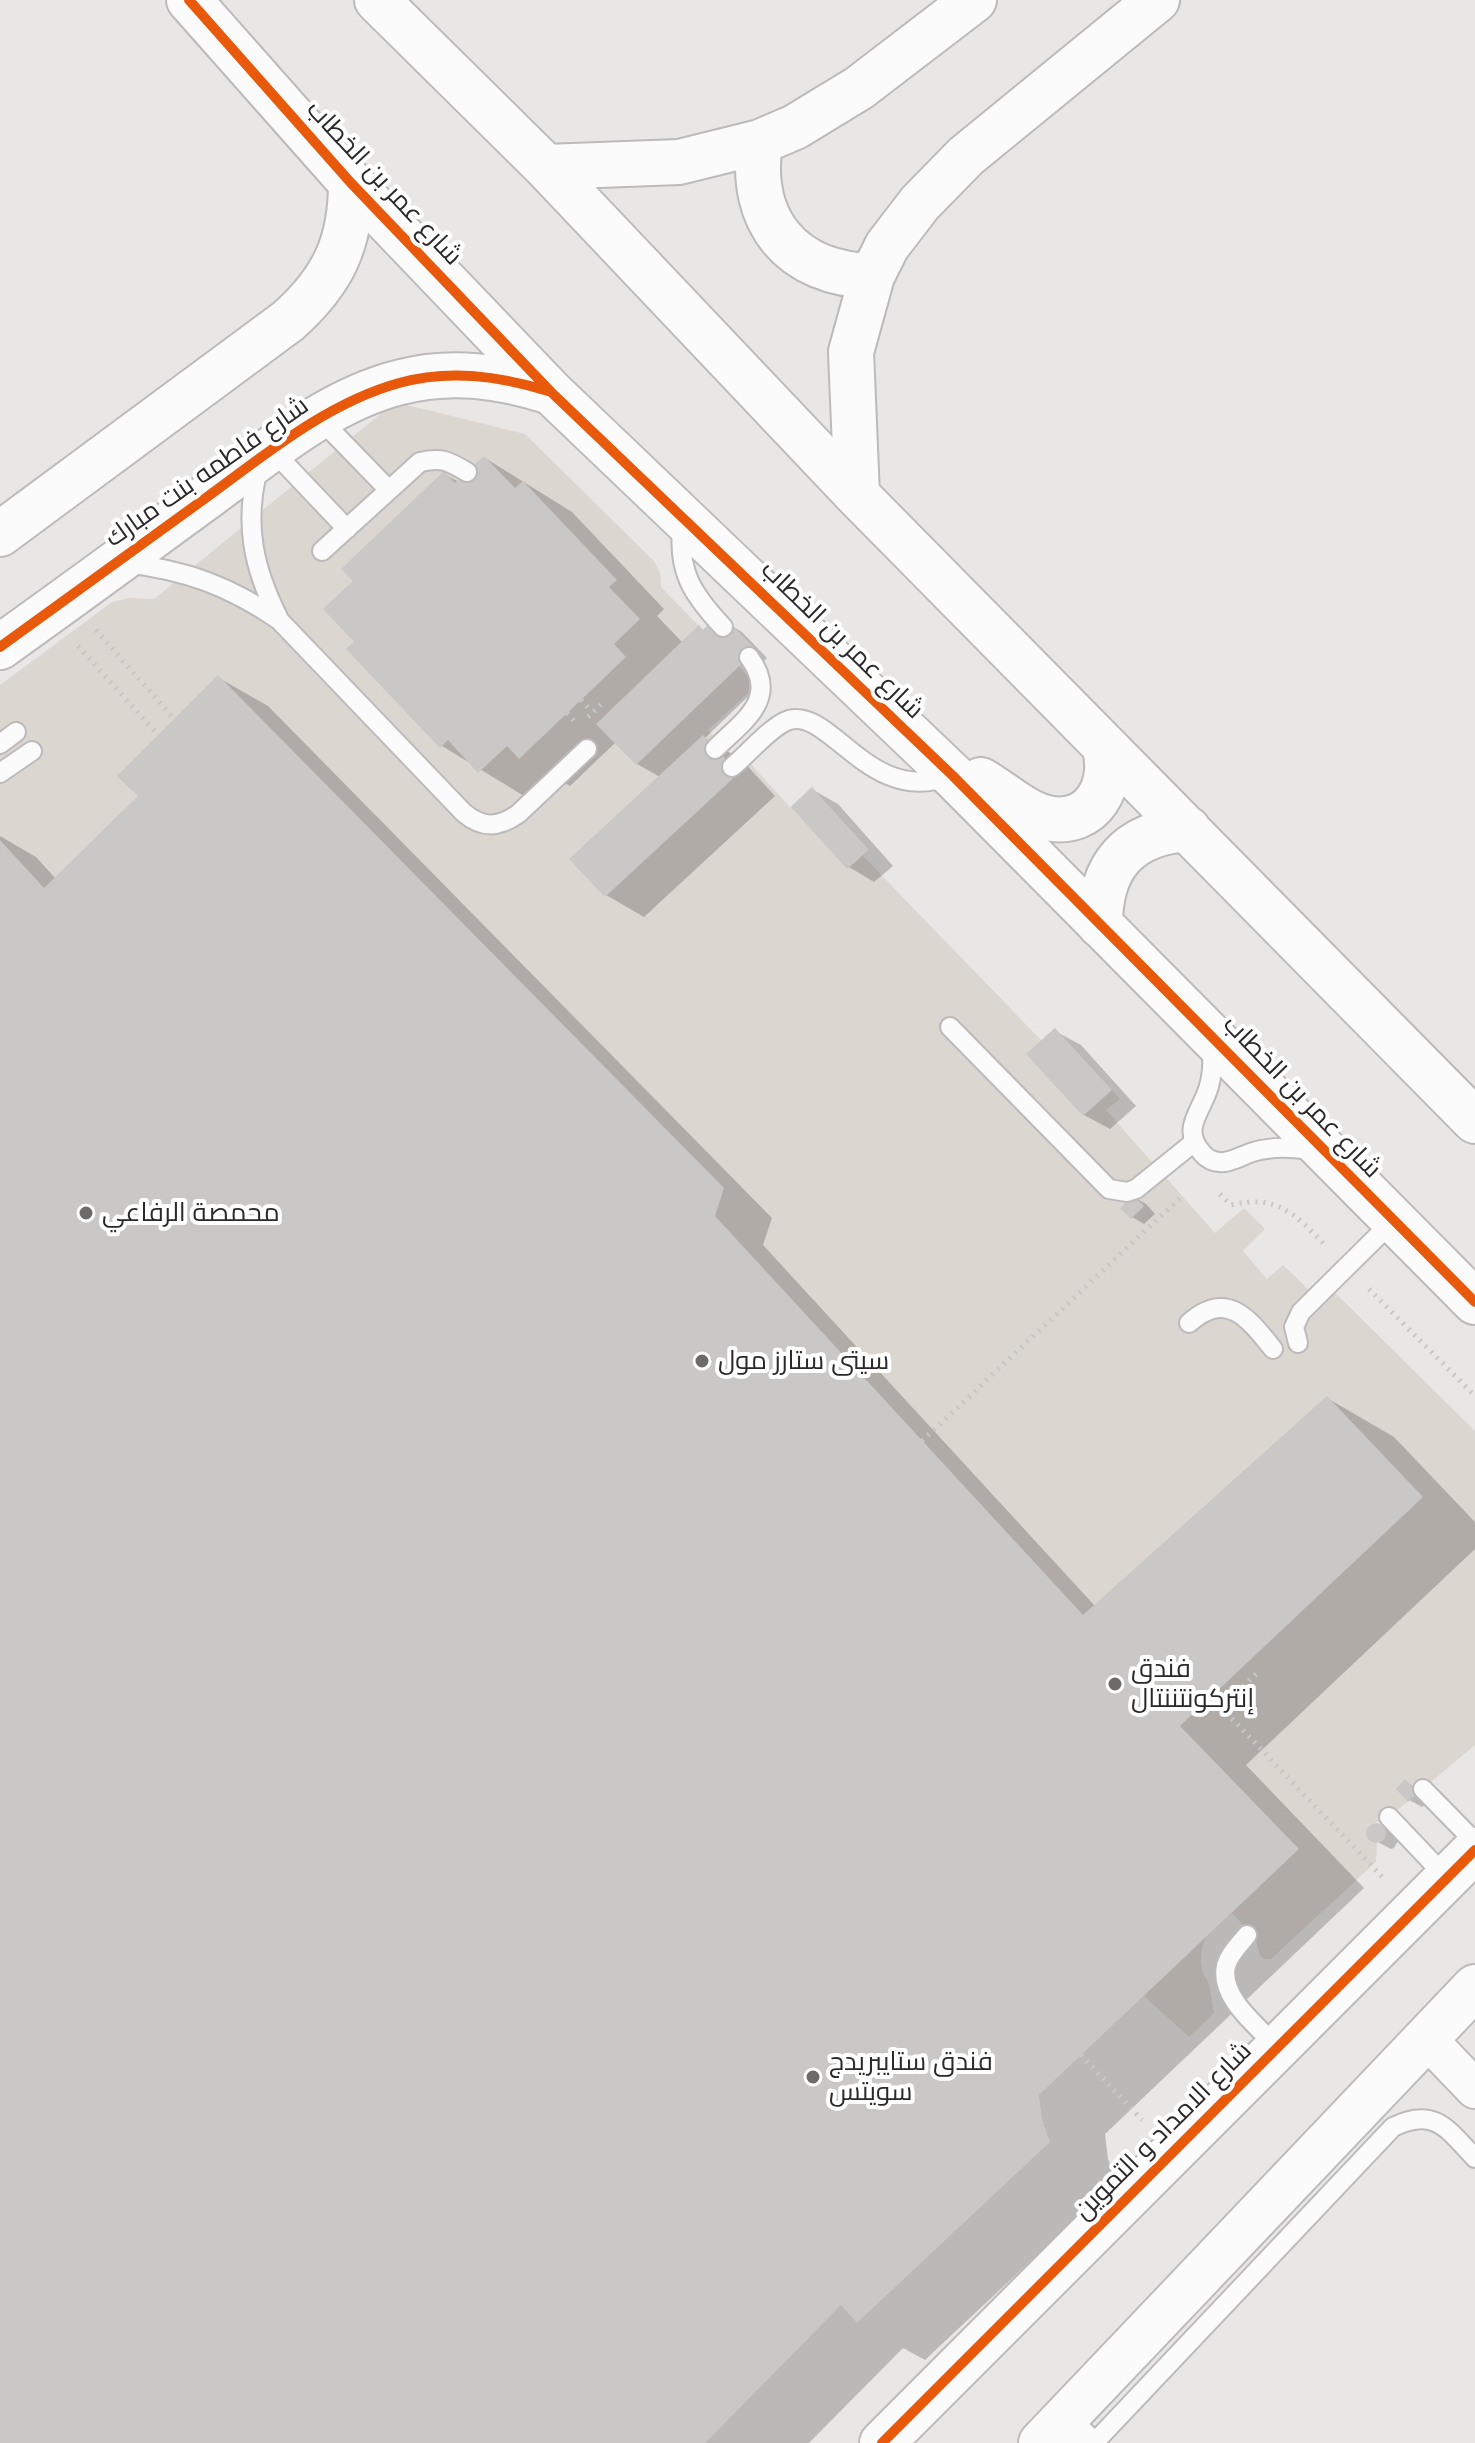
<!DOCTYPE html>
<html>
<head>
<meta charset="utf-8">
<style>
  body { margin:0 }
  canvas { display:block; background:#e9e7e5 }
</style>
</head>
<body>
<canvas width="1475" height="2443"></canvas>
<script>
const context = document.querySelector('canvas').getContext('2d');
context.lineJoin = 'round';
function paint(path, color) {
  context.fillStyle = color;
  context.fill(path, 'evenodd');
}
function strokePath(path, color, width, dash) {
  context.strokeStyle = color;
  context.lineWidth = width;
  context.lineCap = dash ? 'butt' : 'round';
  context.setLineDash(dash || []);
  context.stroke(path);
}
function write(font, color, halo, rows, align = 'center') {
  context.font = font + ' Montserrat,Cairo,sans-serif';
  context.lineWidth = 8;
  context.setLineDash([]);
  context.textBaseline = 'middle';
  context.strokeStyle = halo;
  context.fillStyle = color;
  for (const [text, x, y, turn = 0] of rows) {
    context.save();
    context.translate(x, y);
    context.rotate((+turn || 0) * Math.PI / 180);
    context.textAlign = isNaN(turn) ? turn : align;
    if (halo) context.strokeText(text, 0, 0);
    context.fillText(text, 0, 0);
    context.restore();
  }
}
paint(new Path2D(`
  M395,402l130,32 129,127 6,12 1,14 88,90v15l-41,38 33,36 7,-5 42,46 22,-20 57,63 -6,6 178,184 14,-12 65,71 -14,11 109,123 29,-25 21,21 -22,22 24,28 16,-14 26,25 13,-10 153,151v314l-93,78 -5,-1 -8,3 -3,9 6,8 5,1 -1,19 -105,97h-7l-4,-3 -5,-19 -23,-24 -26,24 -4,11 -1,13 2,12 6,11 5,29 -25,24 -45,-41 -105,99 3,24 8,23 -193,181 -16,-18 -841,138v-1758l112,-83 17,-4 25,1z`), '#dcd6d1');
paint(new Path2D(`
  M485,458l87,54 92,97 -7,7 26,27 21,-12 25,-7 13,8 25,26 -14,13 10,11 -58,56 36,21 34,37 -131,121 -38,-22 54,-118 -23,-13 -21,-22 -46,44 -17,-10 -24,23 -87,-53 -85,-104 -2,-61 89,-107 15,8z
  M219,678l49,28 504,512 -9,27 332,361 232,-208 67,39 81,85v27l-229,216 118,123 -259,246 3,25 8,22 -191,179 -22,-12 -94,95h-809v-1607l36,21 20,22 84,-83z
  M813,790l25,14 55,62 -19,16 -25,-15z
  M1055,1031l26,14 55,61 -26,23 -26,-14z
  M1134,1197l12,7 9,10 -11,10 -12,-7z
  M1406,1782l12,7 11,12 -7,6 -13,-7z
  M1378,1824l17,9 3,8 -4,7 -3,1 -21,-11 -2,-8z`), '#0003');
paint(new Path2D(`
  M484,456l31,32 8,-7 94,99 -8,7 31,32 -26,25 12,13 -107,102 -12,-13 -29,27 -30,-33 -8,8 -94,-99 8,-7 -31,-33 30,-28 -12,-12 103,-98 11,12z
  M710,622h19l27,28 -120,115 -40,-41 103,-99 4,5z
  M218,675l506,513 -9,28 368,399 244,-219 96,101 -243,229 119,123 -260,246 3,24 8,23 -193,181 -16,-18 -136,138h-705v-1603l44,48 94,-92 -21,-20z
  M703,735l36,38 -134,124 -36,-38z
  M812,787l57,63 -22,19 -56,-62z
  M1055,1028l57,62 -29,26 -57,-62z
  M1133,1195l11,11 -13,13 -11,-11z
  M1405,1779l13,14 -10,9 -12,-13z
  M1366 1833a10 10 0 1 1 20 0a10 10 0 1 1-20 0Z`), '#c9c8c6');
const service = new Path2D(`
  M319,418l69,71
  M272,450l75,79
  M258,469c-14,54 -5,98 20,148
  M683,522c-7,48 9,72 40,105
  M322,551l98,-89c22,-5 28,-1 47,10
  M125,563c61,7 104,23 154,57l185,193c18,15 34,15 54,1l69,-65
  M0,744l16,-12
  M715,749c28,-28 65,-50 34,-92
  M732,767c16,-13 39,-41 57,-47 42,-12 81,86 160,56
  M0,773l32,-22
  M950,1027l159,162 18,3 9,-3 57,-46
  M1211,1043c2,15 2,29 -2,43 -7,26 -29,42 -7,67 6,7 13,10 22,9 10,-1 19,-7 29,-10 20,-6 40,-5 61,-1
  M1189,1323c38,-34 60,-4 84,26
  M1298,1343l-4,-16 7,-15 92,-91
  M1423,1789l52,53
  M1389,1817l58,61
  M1247,1935c-8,10 -18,19 -21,31 -7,32 33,61 52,82
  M1094,2443l299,-316c42,-21 55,3 82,31`);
const minor = new Path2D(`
  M1426,2038l49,51
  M1060,2422l22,21`);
const tertiary = new Path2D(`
  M189,0l162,183 200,209 401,383 523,527
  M377,0l169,167 311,328 618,626
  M760,142c-12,79 31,132 112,134
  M546,167l133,-5 81,-20 35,-15 64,-39 115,-88
  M857,495l-6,-143 21,-76 15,-30 33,-43 46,-47 191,-156
  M0,534l288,-213c45,-40 63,-78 63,-138
  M0,647c70,-50 138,-100 208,-151 59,-43 120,-96 193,-114 51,-13 100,-6 150,10
  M981,780c21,12 43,33 66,38 46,10 69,-34 57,-73
  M1100,925c0,-59 28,-92 88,-96
  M882,2443l593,-593
  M1041,2443l434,-456`);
strokePath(service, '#bcbaba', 22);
strokePath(minor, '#bcbaba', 42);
strokePath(tertiary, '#bcbaba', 48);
strokePath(new Path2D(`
  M96,630l78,89
  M78,646l80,89
  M581,700l11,12
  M567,713l8,9
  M588,717l17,-16
  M1220,1194l11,11c46,-11 64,9 94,40
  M1369,1289l106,107
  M922,1441l259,-244
  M1256,1674l-35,33 165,174
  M1081,2055l61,65`), '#c7c7c6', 5, [2, 6]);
strokePath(service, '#fcfbfb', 18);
strokePath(minor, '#fcfbfb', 38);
strokePath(tertiary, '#fcfbfb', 44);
strokePath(new Path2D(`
  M189,0l162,183 200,209 401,383 523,527
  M0,647c69,-50 138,-100 207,-150 59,-43 120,-94 192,-114 50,-14 100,-7 149,8
  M882,2443l593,-593`), '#e8590c', 10);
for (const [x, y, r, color] of [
  [86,1213,8,"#6d6b6a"],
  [702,1361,8,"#6d6b6a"],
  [1115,1684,8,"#6d6b6a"],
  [813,2077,8,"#6d6b6a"]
]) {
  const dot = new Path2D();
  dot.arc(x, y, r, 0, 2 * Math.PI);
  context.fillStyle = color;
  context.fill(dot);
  strokePath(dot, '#fff', 3);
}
write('26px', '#2a2828', '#fff', [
  ["شارع عمر بن الخطاب",384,183,47],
  ["شارع فاطمه بنت مبارك",207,472,-35],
  ["شارع عمر بن الخطاب",842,640,44],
  ["شارع عمر بن الخطاب",1302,1097,46],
  ["شارع الامداد و التموين",1163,2131,-45]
]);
write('26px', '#2a2828', '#fff', [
  ["محمصة الرفاعي",102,1213],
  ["سيتى ستارز مول",718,1361],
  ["فندق",1131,1669],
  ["إنتركونتننتال",1131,1699],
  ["فندق ستايبريدج",829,2062],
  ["سويتس",829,2092]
], 'left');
</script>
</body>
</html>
